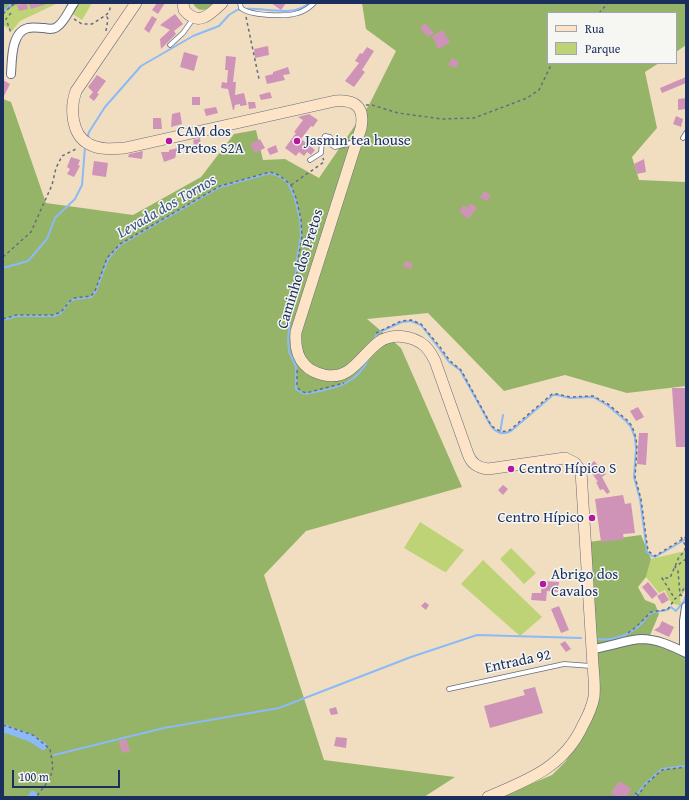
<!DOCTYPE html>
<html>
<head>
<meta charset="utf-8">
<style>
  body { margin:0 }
  #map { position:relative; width:689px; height:800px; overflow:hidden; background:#f1dec0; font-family:"Gentium Book Plus",serif }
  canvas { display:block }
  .frame { position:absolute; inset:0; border:4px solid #1b2f5e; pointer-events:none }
  .legend { position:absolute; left:547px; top:12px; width:130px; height:52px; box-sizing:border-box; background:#f6f6f2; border:1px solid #9ea6b7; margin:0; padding:5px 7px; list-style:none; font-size:12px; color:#1b2f5e }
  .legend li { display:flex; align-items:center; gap:8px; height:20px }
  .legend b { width:20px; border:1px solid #9ea6b7 }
  .scale { position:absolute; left:12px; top:770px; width:108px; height:18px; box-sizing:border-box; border:2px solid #1b2f5e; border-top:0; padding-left:5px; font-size:12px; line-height:14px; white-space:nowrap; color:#1b2f5e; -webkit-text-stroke:3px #f6f6f2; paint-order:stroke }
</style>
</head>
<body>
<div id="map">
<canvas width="689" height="800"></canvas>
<div class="frame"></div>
<ul class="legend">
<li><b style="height:5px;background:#fee4c6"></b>Rua</li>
<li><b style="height:11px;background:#bed276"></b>Parque</li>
</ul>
<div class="scale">100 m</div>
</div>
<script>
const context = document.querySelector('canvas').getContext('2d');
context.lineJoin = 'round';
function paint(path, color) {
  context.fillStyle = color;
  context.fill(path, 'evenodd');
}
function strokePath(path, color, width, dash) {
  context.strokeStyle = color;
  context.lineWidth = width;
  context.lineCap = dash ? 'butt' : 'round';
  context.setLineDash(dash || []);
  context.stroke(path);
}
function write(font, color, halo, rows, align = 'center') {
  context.font = font + ' "Gentium Book Plus",serif';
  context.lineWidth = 3;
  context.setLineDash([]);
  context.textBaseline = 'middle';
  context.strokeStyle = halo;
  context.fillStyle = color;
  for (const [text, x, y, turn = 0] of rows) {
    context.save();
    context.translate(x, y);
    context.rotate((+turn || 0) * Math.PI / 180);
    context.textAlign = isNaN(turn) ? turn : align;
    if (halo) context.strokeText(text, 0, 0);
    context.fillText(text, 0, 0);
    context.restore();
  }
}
paint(new Path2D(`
  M21,3h37l-38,18 -8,10 -9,-6v-12l11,-7z
  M77,3h15l-10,17 -11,-7z
  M420,522l44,28 -18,22 -3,-1 -39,-23z
  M686,547v42l-6,8 1,9 -10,-3 -6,-13 -6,3 -13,-16 5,-18 34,-8 -1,-3z
  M511,548l25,25 -12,11 -24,-25z
  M483,560l59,57 -22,19 -59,-52z`), '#bed276');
paint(new Path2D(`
  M3,3h18l-7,3 -11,7z
  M193,3h23c-7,7 -18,11 -23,0z
  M362,3h324v42l-10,7v-39h-128v50h111l-14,9 12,56 -25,29 7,23 47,2v204l-59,7 -62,-18 -61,16 -76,-78 -61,6 34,29 61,139 -156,44 -42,44 60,185 131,17 -31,20h-421v-698l8,3 35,101 87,12 68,-38 33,-43 22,-4 7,30 22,-1 34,19 50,-73 27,-54 -30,-22z
  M641,535l10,24 -5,18 -8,10 7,13 10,4 4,10 -11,26 38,17v140h-186l52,-22 14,-14 24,-44 -1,-175z`), '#96b467');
strokePath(new Path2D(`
  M245,9c18,-2 49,9 64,-6
  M3,12l9,-9
  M87,139l2,-7 16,-25 36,-41 52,-30 26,-10 10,-11 8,-5 4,-1
  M3,268l25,-7 19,-22 8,-21 20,-19 7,-14 3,-38
  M3,320l13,-4h38l7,-3 9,-12 5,-2 16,-2 5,-6 12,-32 12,-14 100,-58 50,-14 9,3 7,5 3,4 6,13 5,21 1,17 -4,23 -3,39 -4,21 -2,21 1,12 7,15v22l6,4 4,1c27,-6 49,-7 63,-36
  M374,340l3,-7 25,-11 9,-1 10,4 18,23 10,14 11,8 31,56c5,7 12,9 20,5l42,-36h4l13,3 23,-1 14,8 19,16 5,6 4,11 1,11 -2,28 6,22 7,53 5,4 3,1 31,-18
  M500,433l3,-18
  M595,639c18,2 34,-3 47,-16 3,-3 5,-7 8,-9 7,-5 14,0 21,-7l5,4 8,-10 2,-6
  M54,755l110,-27 115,-20 132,-51 66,-22 104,3
  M635,797l10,-13 17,-15 24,-3`), '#8bbaf6', 2);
strokePath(new Path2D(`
  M3,728l28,10 12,8
  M32,797l1,-2`), '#8bbaf6', 8);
paint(new Path2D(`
  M27,3l1,6 -9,2 -2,-6z
  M33,3h14v1l-16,5 -2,-5z
  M157,3h8l-7,11 -6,-4z
  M271,3h15l-5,7z
  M175,14l8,10 -9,7 2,3 -15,15 -1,-10 10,-9 -10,-5z
  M152,16l5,3 -8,14 -5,-4z
  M425,23l9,10 -6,4 -8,-9z
  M443,30l7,13 -12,6 -6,-13z
  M268,46l1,9 -14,3 -1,-9z
  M367,47l7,4 -12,19 3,2 -11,15 -9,-6 14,-18 -4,-2 5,-8 2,1z
  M184,52l14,4 -4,15 -14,-4z
  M226,56l10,1 -3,25h3l-1,13 9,-2 3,12 -7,1v-2l-5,1 -1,5h-1l-5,-21 -7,-1 1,-6 5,1 1,-13h-3z
  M452,58l7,4 -3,6 -8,-3z
  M288,67l2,7 -7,1 2,5 -18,4 -2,-8 8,-2v-2z
  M97,75l9,6 -9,12 2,1 -5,7 -5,-4 4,-5 -5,-5z
  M686,77v6l-24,10 -2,-5z
  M3,80l7,4 -7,14z
  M270,92l2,6 -11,2 -2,-5z
  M192,97h8v8h-8z
  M686,98v11l-8,1v-11z
  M248,102h7l1,6 -7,1z
  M216,107l2,6 -12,3 -2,-7z
  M180,112l2,12 -11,3 1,-13z
  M309,114l9,6 -5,7 -2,-1 -10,13 14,11 -4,5 -4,-3 -3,4 -5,-4 -3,4 -11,-8 11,-15 -2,-1 9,-12 -5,-3z
  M676,116l7,3 -2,8 -8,-3z
  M153,118h8l1,11h-9z
  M200,138l1,6 -7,1 -1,-5z
  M260,139l5,9 -10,5 -5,-9z
  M276,145l2,7 -8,3 -3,-6z
  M178,148l-3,10 -11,4 -3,-10h8v-2z
  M143,151l-1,8 -14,-2 1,-3z
  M71,157l9,3 -2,5 2,1 -6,11 -7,-3 3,-5 -3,-2z
  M644,159l2,13 -9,2 -3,-10z
  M94,161l14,2 -2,14 -14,-2z
  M484,191l7,5 -4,5 -7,-4z
  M470,203l7,5 -9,11 -9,-8 5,-6 4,3z
  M405,261l8,3 -2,5 -8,-3z
  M672,388h14v59h-10z
  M638,407l6,10 -8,4 -6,-10z
  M639,433h9l-2,32 -9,-1z
  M594,461l5,5 1,-1 6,9 -4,3 8,15 -3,2 -4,-5 -3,1 -4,-8h2l-7,-10 2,-2 -4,-4z
  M503,485l5,4 -5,6 -5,-5z
  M623,495l2,9 6,-1 4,30 -12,1 1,5 -23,3 -6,-43z
  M542,581l17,1 -1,10 -11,-1 -1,10 -15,-1 1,-7h9z
  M648,582l10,12 -6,5 -10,-12z
  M664,592l5,8 -7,4 -5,-8z
  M425,602l4,3 -3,5 -5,-4z
  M559,606l10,24 -8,3 -10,-24z
  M662,621l12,6 -5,10 -15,-7 5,-3z
  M565,641l6,8 -5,3 -6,-8z
  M535,687l8,26 -53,15 -6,-22 41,-11 -2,-5z
  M336,707l2,7 -7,1 -2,-6z
  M336,737l11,1 -1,10 -12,-2z
  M126,739l4,12 -8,2 -3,-12z
  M619,781l13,8 -6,8h-9l-6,-4z`), '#d093b8');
const service = new Path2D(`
  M240,3l1,5c9,8 46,9 57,5 7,-2 11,-5 16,-10
  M170,45l13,-12 10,-14
  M683,138l3,-5
  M310,160l11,-7 1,-11 3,-6 5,1 2,8 3,2 20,-5
  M449,689l115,-25 27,2`);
const minor = new Path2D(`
  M11,74c1,-14 0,-42 17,-46 5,-1 11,0 16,0 5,1 10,2 14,-2 7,-5 11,-16 16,-23
  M592,649c17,-2 33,-9 49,-10 16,0 31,7 45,14
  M684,652v-31l2,-14`);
const secondary = new Path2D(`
  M136,3l-60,88c-6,16 -5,44 13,53 10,6 24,5 36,4l210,-47c20,-2 30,6 26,27l-65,204c-1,12 0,24 9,33 5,6 12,8 19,10 27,6 37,-20 55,-33 13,-9 33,-7 46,4 4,4 7,9 10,15l33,93c3,9 10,14 20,15l77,-11 10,5 6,8 12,195c1,10 2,20 1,31 -2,10 -6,19 -11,28 -19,42 -55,55 -95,72
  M183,3l1,7c15,17 25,5 38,-7`);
strokePath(service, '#666c80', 5.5);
strokePath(minor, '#666c80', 10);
strokePath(secondary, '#666c80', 12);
strokePath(new Path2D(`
  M11,13l-5,6 5,14
  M599,13l9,-10
  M3,14l9,-9 4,-2
  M246,17l13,62
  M74,19l8,5h10l14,-9 3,-3 2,-7
  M106,31l2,-12 -2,-4
  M366,105h6l26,8 44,6 32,-1 53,-20 12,-8 13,-27
  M291,185l33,-23 -1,-4
  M3,257l28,-25 21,-47 4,-17 6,-12 16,-8
  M3,319l13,-4h37l8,-3 9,-11 4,-3 17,-2 4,-5 12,-33 13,-14 100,-58 50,-14 9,3 12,10 5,13 5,21 1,17 -4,24 -3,38 -3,14
  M376,333l25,-12 10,-1 10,4 19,23 10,14 11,9 30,55c6,6 12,8 19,5l42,-36h5l13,3 23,-1 15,8 19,16 5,6 4,12 1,11 -2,28 6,22 7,52 7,5 31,-19
  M297,370c1,11 -4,19 9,23l38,-10
  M681,537l4,8v6l-6,6 -9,21h-8l13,21 5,-4 6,-10
  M686,559l-11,8 3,4 2,24 6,2
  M628,633l8,-6 15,-15 13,-2 4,-1 7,-10
  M3,725l30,10 17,14 3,18 -3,12 -14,18
  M637,797l9,-13 16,-14 24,-3`), '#666c80', 1.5, [3, 3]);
strokePath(service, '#fff', 4);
strokePath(minor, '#fff', 8);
strokePath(secondary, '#fee4c6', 11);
strokePath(new Path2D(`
  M635,793l5,3`), '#666c80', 1.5, [3, 3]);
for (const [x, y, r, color] of [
  [169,141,4,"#b5179e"],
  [297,141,4,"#b5179e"],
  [511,469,4,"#b5179e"],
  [592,518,4,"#b5179e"],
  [543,584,4,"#b5179e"]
]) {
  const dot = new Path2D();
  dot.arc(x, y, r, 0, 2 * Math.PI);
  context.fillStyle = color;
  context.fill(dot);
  strokePath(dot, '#f6f6f2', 1.5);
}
write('15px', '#1b2f5e', '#f6f6f2', [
  ["CAM dos",177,132],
  ["Pretos S2A",177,149],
  ["Jasmin tea house",305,141],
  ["Centro Hípico S",519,469],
  ["Centro Hípico",584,518,"right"],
  ["Abrigo dos",551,575],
  ["Cavalos",551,592]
], 'left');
write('15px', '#1b2f5e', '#f6f6f2', [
  ["Caminho dos Pretos",301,269,-73],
  ["Entrada 92",518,662,-12]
]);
write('italic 16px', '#375284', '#f6f6f2', [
  ["Levada dos Tornos",167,207,-30]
]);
</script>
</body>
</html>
